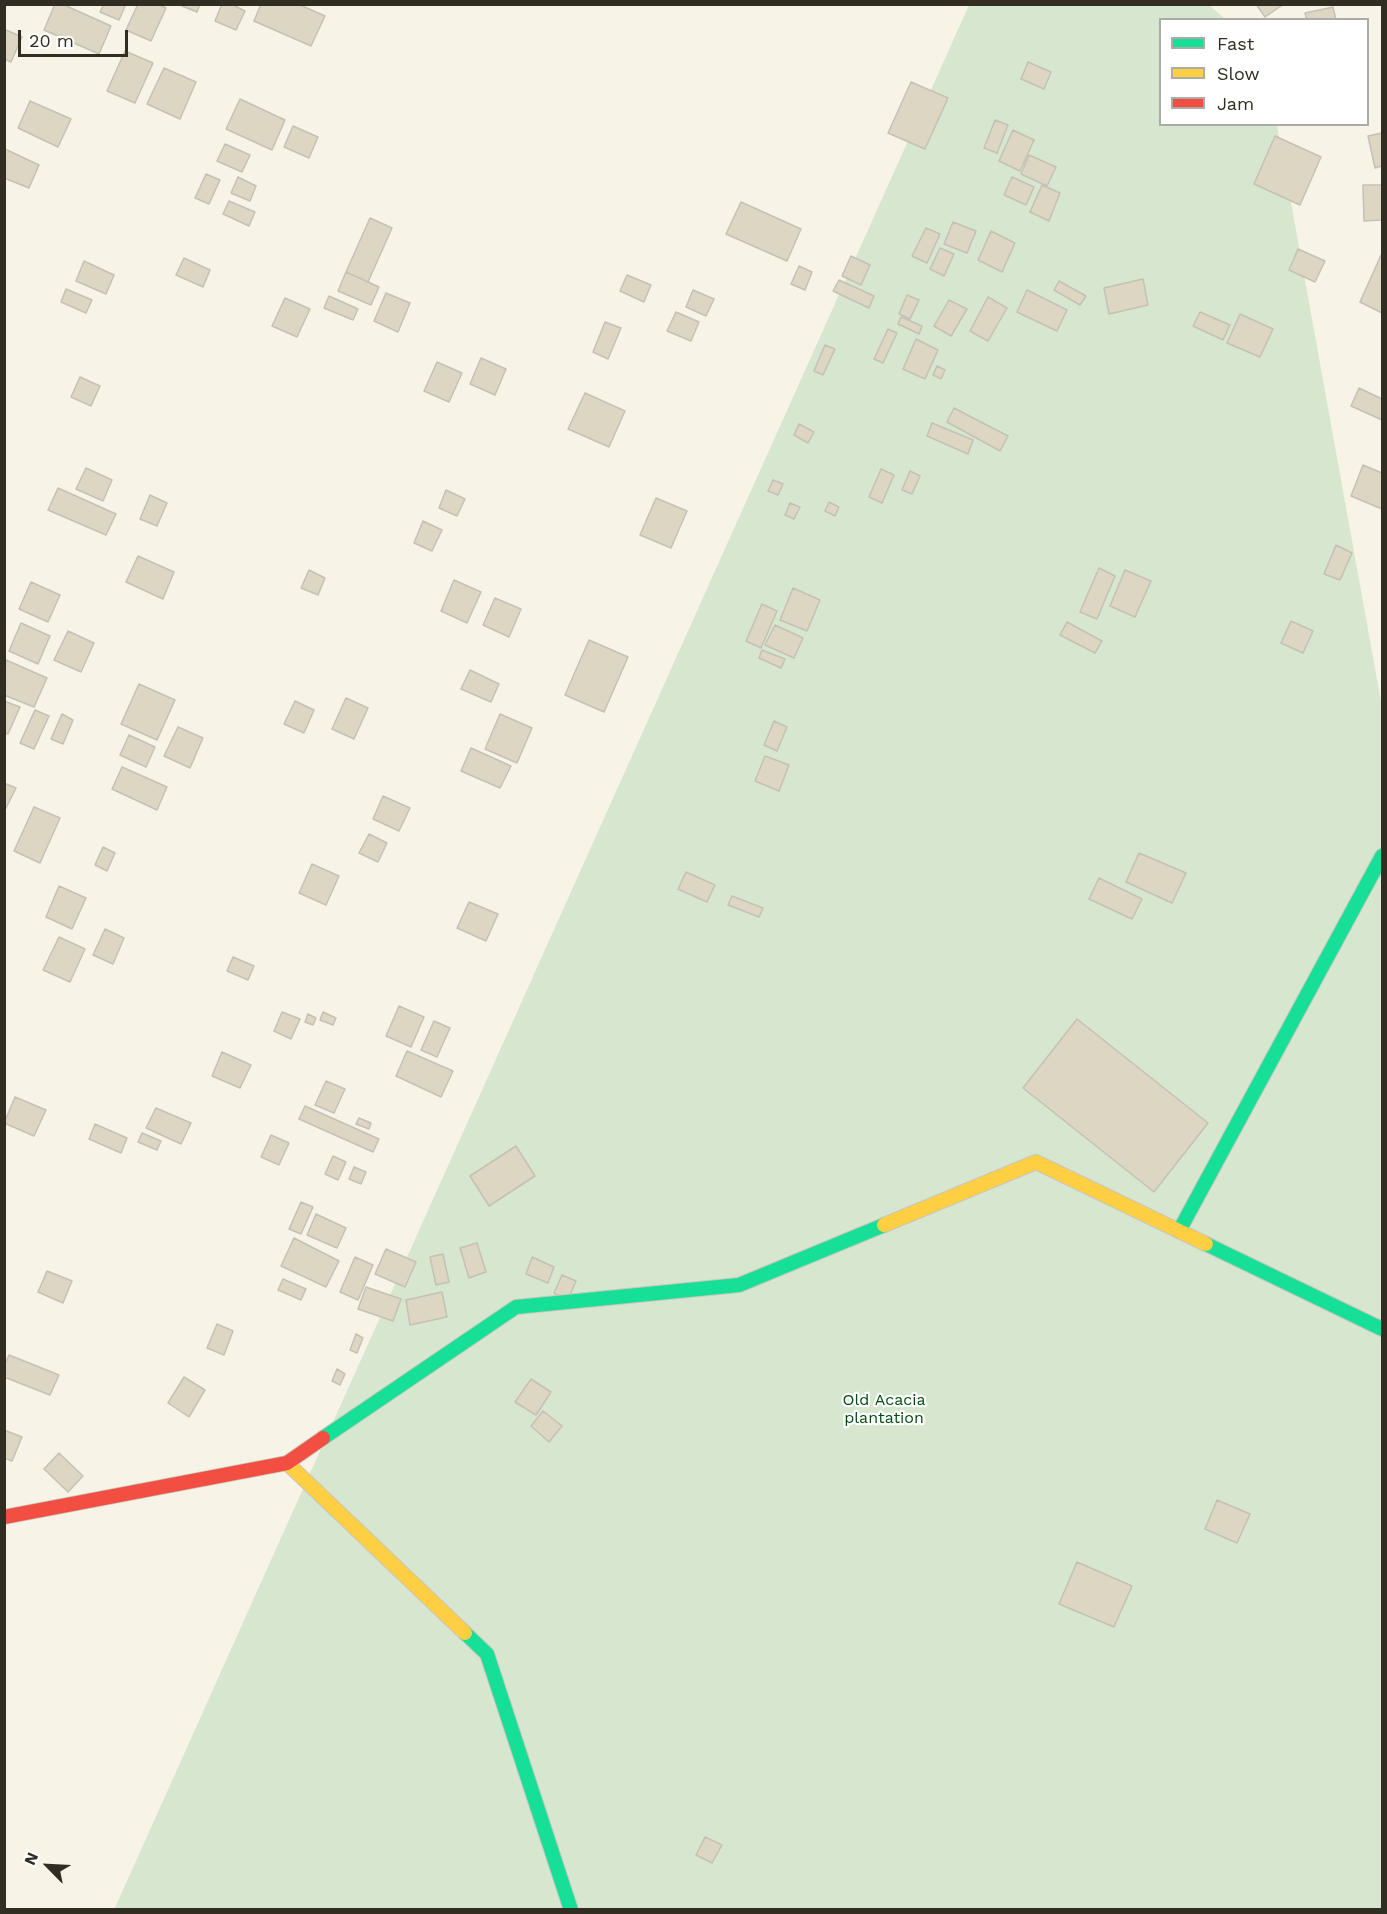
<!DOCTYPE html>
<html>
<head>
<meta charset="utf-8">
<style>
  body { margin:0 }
  #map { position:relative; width:1387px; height:1914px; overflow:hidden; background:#f7f3e6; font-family:"Work Sans",sans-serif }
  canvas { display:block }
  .frame { position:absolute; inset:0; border:6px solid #312d22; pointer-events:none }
  .legend { position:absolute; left:1159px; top:18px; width:210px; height:108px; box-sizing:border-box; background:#fff; border:2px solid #adaba7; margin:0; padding:8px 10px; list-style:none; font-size:18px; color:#312d22 }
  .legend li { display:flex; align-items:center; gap:12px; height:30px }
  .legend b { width:30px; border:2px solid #adaba7 }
  .north { position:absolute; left:18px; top:1836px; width:60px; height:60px; -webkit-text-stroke:4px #fff; paint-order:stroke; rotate:294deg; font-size:16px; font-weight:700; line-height:24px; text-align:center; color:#312d22 }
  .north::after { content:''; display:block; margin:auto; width:21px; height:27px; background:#312d22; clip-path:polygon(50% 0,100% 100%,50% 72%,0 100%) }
  .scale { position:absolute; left:18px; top:30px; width:110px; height:27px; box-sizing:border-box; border:3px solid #312d22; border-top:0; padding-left:8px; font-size:18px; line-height:21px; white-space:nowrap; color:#312d22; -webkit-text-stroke:4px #fff; paint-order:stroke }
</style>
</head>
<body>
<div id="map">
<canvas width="1387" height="1914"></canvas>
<div class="frame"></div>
<ul class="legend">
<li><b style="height:8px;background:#16e098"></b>Fast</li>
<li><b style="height:8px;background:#ffcf43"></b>Slow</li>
<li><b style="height:8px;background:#f24e42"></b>Jam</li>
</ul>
<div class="north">N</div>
<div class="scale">20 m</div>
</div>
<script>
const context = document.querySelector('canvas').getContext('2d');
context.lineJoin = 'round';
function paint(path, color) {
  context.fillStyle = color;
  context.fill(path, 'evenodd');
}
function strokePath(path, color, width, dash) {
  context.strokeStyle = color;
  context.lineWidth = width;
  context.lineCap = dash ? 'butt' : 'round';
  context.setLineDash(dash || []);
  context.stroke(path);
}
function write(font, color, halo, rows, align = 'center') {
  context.font = font + ' "Work Sans",sans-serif';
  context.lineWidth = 4.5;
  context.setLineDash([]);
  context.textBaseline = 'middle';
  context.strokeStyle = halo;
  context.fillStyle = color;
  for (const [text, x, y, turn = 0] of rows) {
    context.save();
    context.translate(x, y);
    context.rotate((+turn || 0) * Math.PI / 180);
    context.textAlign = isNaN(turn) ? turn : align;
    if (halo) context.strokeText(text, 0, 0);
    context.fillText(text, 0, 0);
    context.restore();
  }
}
paint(new Path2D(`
  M969,5h240l16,14 -65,1v104l117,1 105,582v1202l-1268,1z`), '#d7e6cf');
const building = new Path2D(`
  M55,4h7l49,22 -12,28 -55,-24z
  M104,4h22l-7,16 -19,-8z
  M138,4h19l9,4 -15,33 -25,-11z
  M183,4h17l-3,8 -15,-6z
  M222,4h9l14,7 -9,19 -21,-9z
  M261,4h37l27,12 -14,30 -57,-25z
  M1256,4h28l-19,13z
  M1333,7l3,13h-29l-2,-7z
  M4,29l18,8 -11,25 -7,-3z
  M125,51l28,12 -18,40 -28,-12z
  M1028,62l23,10 -7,17 -23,-10z
  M164,68l32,14 -16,37 -33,-15z
  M911,82l37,16 -23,51 -37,-16z
  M240,99l45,21 -13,30 -46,-21z
  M30,101l41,18 -13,28 -40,-19z
  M995,120l13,5 -11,28 -13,-5z
  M293,126l25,11 -9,21 -25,-11z
  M1013,130l21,10 -14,31 -21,-10z
  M1382,133v33l-7,2 -7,-32z
  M1275,136l46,21 -21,48 -46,-21z
  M225,144l25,11 -8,17 -25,-11z
  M5,149l34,16 -10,23 -25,-10z
  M1029,155l27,12 -9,19 -26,-12z
  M206,174l14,6 -11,24 -14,-6z
  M238,177l18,9 -6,15 -19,-8z
  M1012,177l22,10 -8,18 -22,-10z
  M1042,185l18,8 -11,28 -19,-9z
  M1363,185h19v35l-18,1z
  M229,201l26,11 -6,14 -26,-12z
  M741,202l60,27 -14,32 -61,-27z
  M370,218l22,10 -24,54 -22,-10z
  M953,222l23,9 -9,22 -23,-9z
  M926,228l14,6 -13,29 -15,-7z
  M991,231l24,12 -13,29 -24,-12z
  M940,248l14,6 -10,22 -14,-7z
  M1298,249l27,12 -10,21 -26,-12z
  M1381,255l1,1v57l-22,-11z
  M851,256l19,9 -9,20 -19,-9z
  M184,258l26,12 -7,17 -27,-12z
  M84,261l30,14 -8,19 -30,-13z
  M799,266l13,6 -7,18 -14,-6z
  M346,272l33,15 -8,18 -33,-14z
  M627,275l24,10 -7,17 -24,-11z
  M1143,279l5,26 -39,9 -5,-26z
  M839,280l35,16 -5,12 -36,-17z
  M1059,281l27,15 -6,9 -26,-15z
  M66,289l26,11 -6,13 -25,-11z
  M693,290l21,9 -8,17 -20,-9z
  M1027,290l40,20 -10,21 -40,-19z
  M386,293l24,10 -12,29 -24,-11z
  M907,295l12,5 -9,19 -11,-5z
  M329,296l29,13 -5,11 -29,-12z
  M988,297l19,11 -19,33 -18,-10z
  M285,298l25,11 -13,28 -25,-11z
  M949,300l18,9 -16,27 -17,-10z
  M676,312l23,10 -8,19 -24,-10z
  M1200,312l30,13 -7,15 -30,-14z
  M1240,314l33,15 -13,28 -33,-14z
  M901,317l21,9 -3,8 -21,-10z
  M605,322l16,6 -13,31 -15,-7z
  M888,329l9,4 -14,30 -9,-4z
  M916,339l22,11 -13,29 -22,-10z
  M825,345l10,4 -12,26 -9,-4z
  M481,358l25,11 -11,26 -25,-11z
  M437,362l25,11 -13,29 -25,-11z
  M937,366l8,4 -4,9 -8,-4z
  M80,377l20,9 -9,20 -20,-9z
  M1359,388l23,11v21l-31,-14z
  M585,393l40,18 -16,36 -41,-18z
  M954,408l54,28 -8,15 -53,-29z
  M932,423l41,17 -5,14 -41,-18z
  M799,424l15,8 -6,11 -14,-8z
  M1363,465l19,8v36l-31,-13z
  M86,468l26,12 -9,21 -27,-12z
  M881,469l13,6 -12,28 -13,-6z
  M910,471l10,5 -8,18 -10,-4z
  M773,480l10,4 -5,11 -10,-4z
  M58,488l58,26 -10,21 -58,-25z
  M446,490l19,9 -8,17 -18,-8z
  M150,495l17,8 -10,23 -17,-7z
  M656,498l31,13 -16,37 -31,-13z
  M829,502l10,5 -4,9 -10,-5z
  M790,503l10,4 -6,12 -9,-4z
  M423,521l19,9 -10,21 -18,-8z
  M1336,545l16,8 -12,27 -16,-6z
  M138,556l36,16 -11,27 -37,-17z
  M1099,568l16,8 -18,43 -17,-7z
  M309,570l16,8 -7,17 -17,-7z
  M1125,570l26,11 -16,36 -25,-11z
  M454,580l27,12 -14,31 -26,-12z
  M31,582l29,13 -12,27 -29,-13z
  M793,588l27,12 -13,31 -27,-11z
  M495,598l26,11 -12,28 -26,-12z
  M762,604l15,7 -16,37 -15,-7z
  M1291,621l22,10 -10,22 -22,-10z
  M1067,622l35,19 -7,12 -35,-18z
  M21,623l29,13 -12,28 -29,-13z
  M775,625l28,13 -9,20 -29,-13z
  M68,631l26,12 -13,29 -27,-12z
  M589,640l39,17 -24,55 -39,-17z
  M762,650l23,9 -4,9 -22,-10z
  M6,660l41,18 -13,29 -30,-12z
  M470,670l29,14 -8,18 -30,-13z
  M139,684l36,16 -18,40 -36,-16z
  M346,698l22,10 -14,31 -22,-10z
  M4,701l16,6 -12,27 -4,-2z
  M295,701l19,9 -10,23 -20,-9z
  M35,710l14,6 -15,33 -14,-6z
  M62,714l11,6 -10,24 -12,-5z
  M500,714l32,14 -15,35 -32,-14z
  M774,721l13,6 -10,24 -13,-6z
  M178,727l25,11 -13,30 -26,-12z
  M129,735l26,12 -9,20 -26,-12z
  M471,748l40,18 -11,22 -39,-17z
  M765,756l24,9 -10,26 -24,-10z
  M122,767l45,20 -10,23 -45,-21z
  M4,783l12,5 -12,24z
  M383,796l27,12 -11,23 -26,-12z
  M34,807l26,11 -20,45 -26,-12z
  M369,834l18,9 -9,19 -19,-9z
  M103,847l12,6 -8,18 -12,-6z
  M1139,853l47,20 -14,30 -46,-21z
  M312,864l27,12 -13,29 -27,-12z
  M686,872l29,13 -8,17 -29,-13z
  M1099,878l43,21 -10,20 -43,-20z
  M59,886l27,12 -14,31 -26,-12z
  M732,896l31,12 -4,9 -31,-12z
  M469,902l29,12 -12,27 -29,-13z
  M105,929l19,9 -11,26 -20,-9z
  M59,937l26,12 -15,33 -27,-12z
  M233,957l21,9 -6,14 -21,-9z
  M399,1006l25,11 -13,30 -25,-11z
  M282,1012l18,7 -9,20 -17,-8z
  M323,1012l13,6 -3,7 -13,-5z
  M308,1014l8,4 -3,7 -8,-3z
  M1077,1019l131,104 -54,69 -131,-104z
  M434,1021l16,7 -13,29 -16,-7z
  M407,1051l46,20 -12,26 -45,-21z
  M222,1052l29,13 -11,23 -28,-12z
  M326,1081l19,8 -11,24 -19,-8z
  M15,1097l31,13 -12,26 -30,-13z
  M305,1106l74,33 -6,13 -74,-33z
  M156,1108l35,15 -10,21 -35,-16z
  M359,1118l12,5 -2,6 -13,-5z
  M95,1124l32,14 -6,15 -32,-14z
  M142,1133l19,8 -4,9 -19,-8z
  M271,1135l18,8 -10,22 -18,-8z
  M516,1146l19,30 -46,30 -19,-30z
  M333,1156l13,6 -8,18 -13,-6z
  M354,1167l12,5 -5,12 -12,-5z
  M301,1202l12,5 -12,27 -12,-5z
  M316,1214l30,14 -9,20 -30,-13z
  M294,1238l45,23 -13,26 -45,-21z
  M477,1243l9,29 -17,6 -9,-30z
  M386,1249l30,13 -11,25 -30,-13z
  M443,1254l6,28 -13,3 -6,-28z
  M355,1257l18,8 -15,35 -18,-8z
  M532,1257l22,10 -6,16 -22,-9z
  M47,1271l25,10 -9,22 -25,-11z
  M562,1275l14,6 -8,19 -14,-7z
  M283,1279l23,10 -5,11 -23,-10z
  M366,1287l35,12 -8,22 -35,-12z
  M442,1292l5,25 -37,8 -4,-25z
  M217,1324l16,7 -9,24 -17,-7z
  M356,1334l7,4 -6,15 -7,-3z
  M9,1355l50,20 -9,20 -46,-18v-11z
  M337,1369l8,5 -5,11 -8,-4z
  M184,1377l21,13 -16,27 -21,-14z
  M531,1379l20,13 -15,23 -21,-13z
  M543,1411l19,15 -13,16 -18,-16z
  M4,1430l18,7 -10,24 -8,-3z
  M59,1453l24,23 -15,16 -24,-23z
  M1217,1500l33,14 -13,29 -32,-14z
  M1077,1562l55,24 -18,41 -55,-23z
  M705,1837l17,8 -10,18 -16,-8z`);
paint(building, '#dcd6c3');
strokePath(building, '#c4c1b6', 1.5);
const fast = new Path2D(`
  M1179,1231l203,-375
  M1206,1244l176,85
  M323,1438l193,-131 223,-22 145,-60
  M465,1633l22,21 84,256`);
const slow = new Path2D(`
  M884,1225l152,-63 170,82
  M287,1463l178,170`);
const jam = new Path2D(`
  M4,1517l283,-54 36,-25`);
strokePath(fast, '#c9c6bb', 16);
strokePath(slow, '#c9c6bb', 16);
strokePath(jam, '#c9c6bb', 16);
strokePath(fast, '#16e098', 14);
strokePath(slow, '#ffcf43', 14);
strokePath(jam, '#f24e42', 14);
write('16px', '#004c0e', '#fff', [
  ["Old Acacia",884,1400],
  ["plantation",884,1418]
]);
</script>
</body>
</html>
